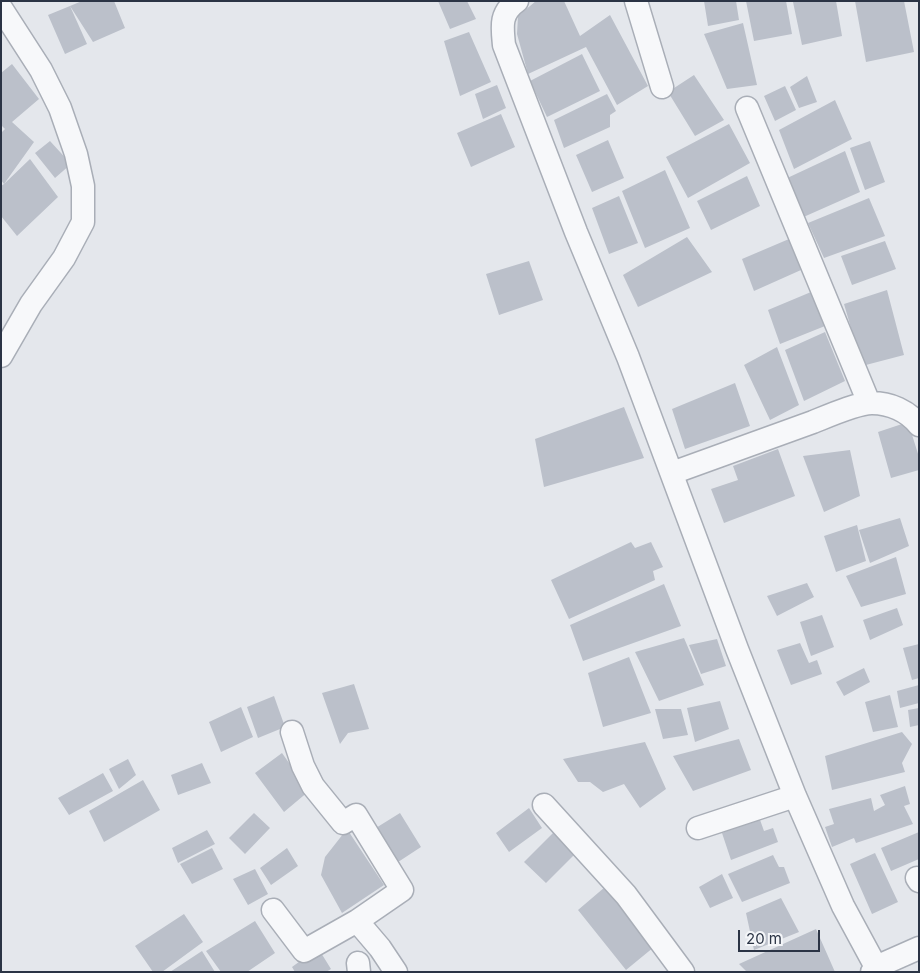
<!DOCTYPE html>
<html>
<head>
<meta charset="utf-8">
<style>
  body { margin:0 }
  #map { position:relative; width:920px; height:973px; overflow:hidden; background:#e4e7ec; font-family:Inter,sans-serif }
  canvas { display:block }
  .frame { position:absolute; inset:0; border:2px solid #2b3445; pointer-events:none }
  .scale { position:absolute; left:738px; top:930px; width:82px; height:22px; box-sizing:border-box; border:2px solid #2b3445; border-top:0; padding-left:6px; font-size:15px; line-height:18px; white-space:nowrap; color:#2b3445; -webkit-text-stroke:4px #f4f6f9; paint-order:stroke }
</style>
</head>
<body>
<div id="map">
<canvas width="920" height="973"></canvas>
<div class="frame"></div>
<div class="scale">20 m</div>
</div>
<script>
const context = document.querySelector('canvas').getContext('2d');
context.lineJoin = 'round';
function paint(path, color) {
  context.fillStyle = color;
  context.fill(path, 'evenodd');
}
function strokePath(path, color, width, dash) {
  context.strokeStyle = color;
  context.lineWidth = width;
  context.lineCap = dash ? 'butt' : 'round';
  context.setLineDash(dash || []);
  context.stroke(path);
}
paint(new Path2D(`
  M82,1h32l11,27 -32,14 -23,-36z
  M438,1h29l9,18 -26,10z
  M536,1h28l16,35 30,-21 38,71 -31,19 -31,-58 -58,27 -11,-40 1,-18z
  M704,1h32l3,19 -31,6z
  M746,1h40l6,33 -38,7z
  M799,1h37l6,35 -40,9 -9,-43z
  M855,1h49l10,51 -48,10z
  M70,6l17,38 -22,10 -17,-39z
  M743,23l14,62 -30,4 -23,-55z
  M469,32l22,50 -31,14 -16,-55z
  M582,54l18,37 -53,26 -17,-36z
  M12,64l27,35 -27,23 22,20 -30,42 26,-25 28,38 -41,39 -16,-20v-30l3,-2 -3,-4v-47l4,-4 -4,-4v-52z
  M694,75l30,45 -29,16 -27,-44z
  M807,76l10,26 -18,6 -9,-21z
  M497,85l9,23 -23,11 -8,-25z
  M785,86l11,24 -21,11 -11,-25z
  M607,94l9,17 -6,4v12l-46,21 -10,-28z
  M835,100l17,39 -58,30 -15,-39z
  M501,114l14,33 -44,20 -14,-34z
  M729,124l21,39 -62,35 -22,-41z
  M608,140l16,38 -32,14 -16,-37z
  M50,141l21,23 -16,14 -20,-25z
  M870,141l15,41 -20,8 -15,-42z
  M845,151l15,41 -61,27 -16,-39z
  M665,170l25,58 -45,20 -23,-57z
  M747,176l13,30 -49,24 -14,-29z
  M619,196l19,47 -29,11 -17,-46z
  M869,198l16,38 -61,22 -16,-35z
  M687,237l25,35 -74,35 -15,-32z
  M789,239l12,31 -47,21 -12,-32z
  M885,241l11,28 -44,16 -11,-29z
  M529,261l14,39 -44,15 -13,-41z
  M887,290l17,65 -42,11 -18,-62z
  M811,292l14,34 -45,18 -12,-34z
  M825,332l20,49 -41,20 -19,-51z
  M777,347l22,58 -29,15 -26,-55z
  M735,383l15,43 -65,23 -13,-40z
  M624,407l20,51 -100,29 -9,-48z
  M908,422l11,35v13l-28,8 -13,-46z
  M778,449l17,47 -71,27 -13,-34 27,-9 -5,-14z
  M850,450l10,46 -36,16 -21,-56z
  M900,518l9,28 -39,17 -11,-33z
  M857,525l9,36 -30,11 -12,-36z
  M631,542l4,6 16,-6 12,25 -10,4 2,9 -86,39 -18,-39z
  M896,557l10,37 -45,13 -15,-31z
  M807,583l7,14 -37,19 -10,-20z
  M664,584l17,42 -98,35 -13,-36z
  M897,608l6,17 -33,15 -7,-20z
  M822,615l12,32 -23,9 -11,-34z
  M684,638l20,47 -45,16 -24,-49z
  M717,639l9,27 -25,8 -12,-29z
  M800,643l9,20 8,-3 5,14 -31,11 -14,-35z
  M919,644v34l-7,2 -9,-32z
  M629,657l22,56 -48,14 -15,-54z
  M864,668l6,14 -26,14 -8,-14z
  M354,684l15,45 -21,4 -8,11 -18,-51z
  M919,685v18l-19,5 -3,-17z
  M890,695l8,32 -25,5 -8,-30z
  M274,696l11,31 -27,11 -11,-31z
  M720,701l9,28 -34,13 -8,-34z
  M241,707l12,30 -32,15 -12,-30z
  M919,708v17l-9,2 -2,-17z
  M655,709h26l7,26 -25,4z
  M902,732l10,12 -10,19 3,9 -73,18 -7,-34z
  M739,739l12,31 -58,21 -20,-35z
  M645,742l21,47 -26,19 -16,-24 -21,8 -13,-10h-12l-15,-23z
  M282,753l27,38 -25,21 -29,-39z
  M128,759l8,16 -17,14 -10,-20z
  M202,763l9,20 -33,12 -7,-20z
  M103,773l10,18 -44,24 -11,-17z
  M143,780l17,30 -56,32 -15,-31z
  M905,786l5,18 -6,2 9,18 -57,19 -2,-5 -22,9 -7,-20 9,-3 -5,-15 42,-11 3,13 11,-6 -5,-10z
  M529,808l13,20 -33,24 -13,-19z
  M254,813l16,15 -25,26 -16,-16z
  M400,813l21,34 -29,19 -21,-35z
  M759,817l5,14 9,-3 5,14 -47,18 -9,-27z
  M347,829l37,56 -42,28 -21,-38 4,-18z
  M557,829l22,21 -33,33 -22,-21z
  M207,830l8,14 -37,19 -6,-15z
  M919,832v27l-28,12 -10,-23z
  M212,848l11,21 -31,15 -12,-20z
  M287,848l11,18 -27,19 -11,-17z
  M875,853l23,49 -26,12 -22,-50z
  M773,855l6,12h5l6,16 -48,19 -14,-28z
  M255,869l13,25 -20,11 -15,-26z
  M722,874l11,24 -23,10 -11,-21z
  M605,887l49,60 -28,23 -48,-60z
  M781,898l18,34 -45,18 -8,-37z
  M184,914l19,28 -41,30h-9l-18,-26z
  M255,921l20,32 -28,19h-26l-15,-21z
  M816,929l19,43h-88l-8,-8z
  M318,948l13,21 -5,3h-31l-3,-5z
  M202,951l13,21h-45z`), '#bbc0ca');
const street = new Path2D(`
  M517,1c-17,12 -15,25 -13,44l72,187 52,125 109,292 58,147 48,110 33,61
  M636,1l26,86
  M1,8l40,62 19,38 16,46 7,32v36l-19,36 -33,46 -30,52
  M747,108l122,295
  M672,473c47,-17 94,-34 141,-51 15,-6 44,-19 59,-19 18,0 36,8 47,22
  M292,732l11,34 10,20 30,37 13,-8 46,75 -45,31 23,27 16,24
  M544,805l82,90 57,77
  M698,828l97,-32
  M917,878l2,3
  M273,910l31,41 53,-30
  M358,963l1,9
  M872,972l4,-5 43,-19`);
strokePath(street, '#a9aeb7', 25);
strokePath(street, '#f7f8fa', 22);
</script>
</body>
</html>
